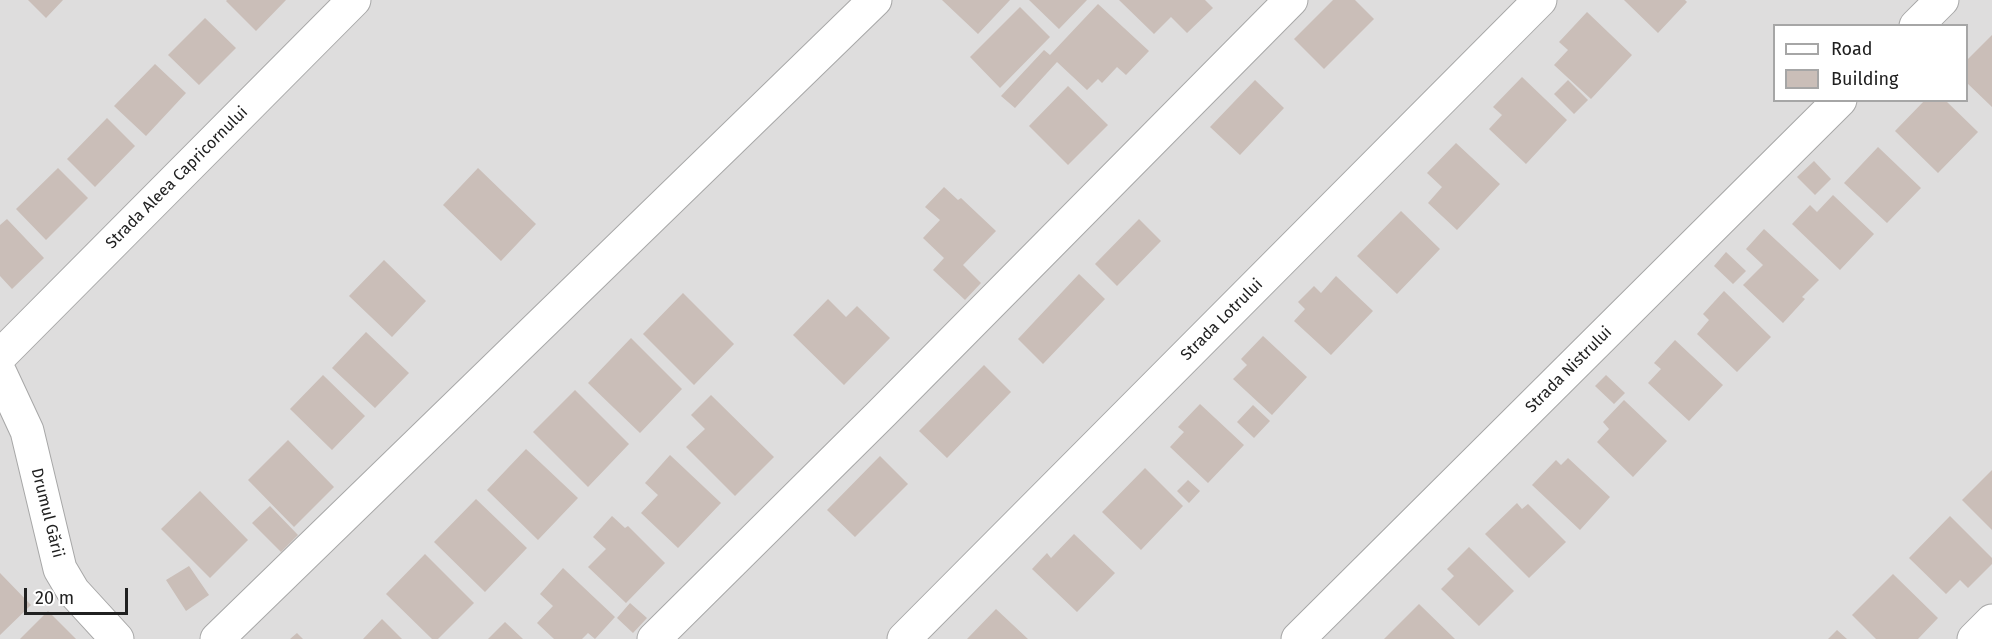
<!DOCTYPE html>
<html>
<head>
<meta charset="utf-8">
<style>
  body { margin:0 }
  #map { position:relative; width:1992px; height:639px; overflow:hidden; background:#f1ece5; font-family:"Fira Sans",sans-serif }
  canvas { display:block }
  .legend { position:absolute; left:1773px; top:24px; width:195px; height:78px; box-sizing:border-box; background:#fff; border:2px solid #a6a6a6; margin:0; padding:8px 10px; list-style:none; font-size:18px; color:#202020 }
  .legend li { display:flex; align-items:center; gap:12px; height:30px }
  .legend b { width:30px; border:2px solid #a6a6a6 }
  .scale { position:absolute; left:24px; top:588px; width:104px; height:27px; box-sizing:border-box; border:3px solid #202020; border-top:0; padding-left:8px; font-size:18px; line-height:21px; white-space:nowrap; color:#202020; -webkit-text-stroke:4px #fff; paint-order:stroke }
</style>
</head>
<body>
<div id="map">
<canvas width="1992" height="639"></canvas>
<ul class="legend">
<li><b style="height:8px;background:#fff"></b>Road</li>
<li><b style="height:16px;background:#cabeb8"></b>Building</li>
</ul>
<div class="scale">20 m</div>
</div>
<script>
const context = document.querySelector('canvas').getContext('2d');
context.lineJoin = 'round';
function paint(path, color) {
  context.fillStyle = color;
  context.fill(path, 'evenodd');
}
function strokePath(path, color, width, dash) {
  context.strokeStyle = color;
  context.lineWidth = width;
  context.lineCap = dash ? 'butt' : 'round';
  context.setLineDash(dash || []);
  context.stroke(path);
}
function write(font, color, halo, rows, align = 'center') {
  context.font = font + ' "Fira Sans",sans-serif';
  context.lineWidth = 4.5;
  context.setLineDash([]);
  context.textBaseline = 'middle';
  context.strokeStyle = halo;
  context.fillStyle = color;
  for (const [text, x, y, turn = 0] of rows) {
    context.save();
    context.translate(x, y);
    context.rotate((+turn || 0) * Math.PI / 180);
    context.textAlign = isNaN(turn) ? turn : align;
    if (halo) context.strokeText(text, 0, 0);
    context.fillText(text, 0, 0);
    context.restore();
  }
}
paint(new Path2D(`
  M0,0h1992v639h-1992zM1774,26h192v74h-192z`), '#dedddd');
paint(new Path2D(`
  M28,0h35l-17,18z
  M227,0h59l-30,31 -30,-30z
  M942,0h68l-32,34z
  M1029,0h58l-28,29z
  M1119,0h86l8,8 -26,25 -16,-16 -17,17z
  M1333,0h22l19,19 -50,50 -30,-30z
  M1624,0h61l2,2 -29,31z
  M1098,4l51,47 -23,24 -9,-8 -15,16 -4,-4 -11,11 -30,-28 -42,46 -14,-12 43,-46 6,5z
  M1020,7l30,30 -50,51 -30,-31z
  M1587,12l45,43 -41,44 -37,-34 14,-15 -9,-8z
  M205,18l31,30 -37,37 -31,-30z
  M1992,35v72l-26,-25v-21z
  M155,64l31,29 -40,43 -32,-30z
  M1522,77l45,43 -41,44 -37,-35 13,-14 -9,-8z
  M1255,80l29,28 -44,47 -30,-28z
  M1568,80l20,20 -14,14 -20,-20z
  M1068,86l40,39 -40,40 -39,-39z
  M1925,100h20l33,32 -40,41 -43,-42z
  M107,118l28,28 -40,41 -28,-28z
  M1456,143l44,41 -43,46 -29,-27 14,-16 -15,-14z
  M1878,147l43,41 -34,35 -43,-40z
  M1814,161l17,18 -16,16 -18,-18z
  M58,168l30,30 -42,42 -30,-31z
  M478,168l58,56 -35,37 -58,-56z
  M944,187l14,13 3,-2 35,33 -33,34 18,18 -16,17 -32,-30 11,-12 -21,-20 17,-18 -15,-13z
  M1833,195l41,39 -34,36 -48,-46 18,-19 7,7z
  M1401,211l39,38 -43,45 -40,-38z
  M7,219l37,39 -32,31 -12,-13v-51z
  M1139,219l22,22 -44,45 -22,-22z
  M1764,229l55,51 -17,17 3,2 -22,24 -40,-38 20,-20 -17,-16z
  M1726,252l20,19 -13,13 -19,-18z
  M384,260l42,41 -34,36 -43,-41z
  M1079,274l26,25 -62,65 -25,-25z
  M1336,276l37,35 -42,44 -37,-34 11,-12 -7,-7 16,-16 7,7z
  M1724,291l47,46 -34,35 -40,-38 12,-14 -6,-6z
  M683,293l51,51 -40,41 -51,-51z
  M828,299l18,18 11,-11 33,32 -46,47 -51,-50z
  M366,332l43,41 -34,35 -43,-40z
  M1263,336l44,41 -35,38 -39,-36 14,-14 -6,-6z
  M631,338l51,51 -42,44 -52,-50z
  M1675,340l48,45 -34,36 -41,-38 13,-14 -7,-6z
  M984,365l27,27 -64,66 -28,-27z
  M323,375l42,41 -33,34 -42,-41z
  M1606,375l19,18 -11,11 -19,-18z
  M575,390l54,54 -41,43 -55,-55z
  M711,395l63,62 -39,39 -49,-49 19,-18 -14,-14z
  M1624,400l43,41 -34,36 -36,-35 12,-13 -6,-7z
  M1200,404l44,41 -36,38 -38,-36 14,-15 -6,-5z
  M1253,405l17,16 -16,17 -17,-16z
  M288,440l46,47 -40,40 -46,-47z
  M526,449l52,49 -40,42 -51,-50z
  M670,455l51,48 -43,45 -37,-35 17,-18 -13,-12z
  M880,456l28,28 -53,53 -28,-27z
  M1568,458l42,39 -30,33 -48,-45 24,-25 5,5z
  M1145,468l38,38 -42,44 -39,-38z
  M1992,470v60l-30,-30z
  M1188,480l12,11 -11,12 -12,-12z
  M200,491l48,49 -38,38 -49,-49z
  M476,499l51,49 -42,44 -51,-50z
  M1517,503l5,6 6,-5 38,38 -37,36 -44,-44z
  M270,506l28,29 -17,17 -29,-29z
  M612,516l13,12 3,-2 37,37 -39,40 -38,-36 18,-18 -13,-12z
  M1950,516l42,42v6l-24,24 -8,-8 -14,14 -37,-36z
  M1074,534l41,39 -38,39 -45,-43 15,-16 4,5z
  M1469,547l45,44 -35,35 -38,-37 13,-13 -7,-7z
  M425,554l49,49 -36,36h-6l-46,-45z
  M189,566l20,29 -23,16 -20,-31z
  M563,568l52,49 -20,22 -7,-6 -6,6h-28l-17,-16 16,-17 -13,-12z
  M0,573l31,32 -31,30z
  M1893,574l45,44 -20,21h-42l-24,-24z
  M630,603l17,15 -14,15 -16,-15z
  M1419,604l36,35h-71z
  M996,609l32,30h-61z
  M48,611l28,28h-56z
  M382,619l20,20h-39z
  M505,622l18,17h-35z
  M1837,630l10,9h-19z
  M297,633l6,6h-13z`), '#cabeb8');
const street = new Path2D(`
  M1916,26l26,-26
  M0,356l354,-356
  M0,373l27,58 33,138 13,22 44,48
  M217,639l658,-639
  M654,639l228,-226 409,-413
  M904,639l636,-639
  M1298,639l542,-539
  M1974,639l18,-18`);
strokePath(street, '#a7a7a7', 35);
strokePath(street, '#fff', 33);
write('16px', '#202020', '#fff', [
  ["Strada Aleea Capricornului",177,178,-45],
  ["Strada Lotrului",1222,320,-45],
  ["Strada Nistrului",1569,370,-45],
  ["Drumul Gării",47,513,76]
]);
</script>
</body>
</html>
